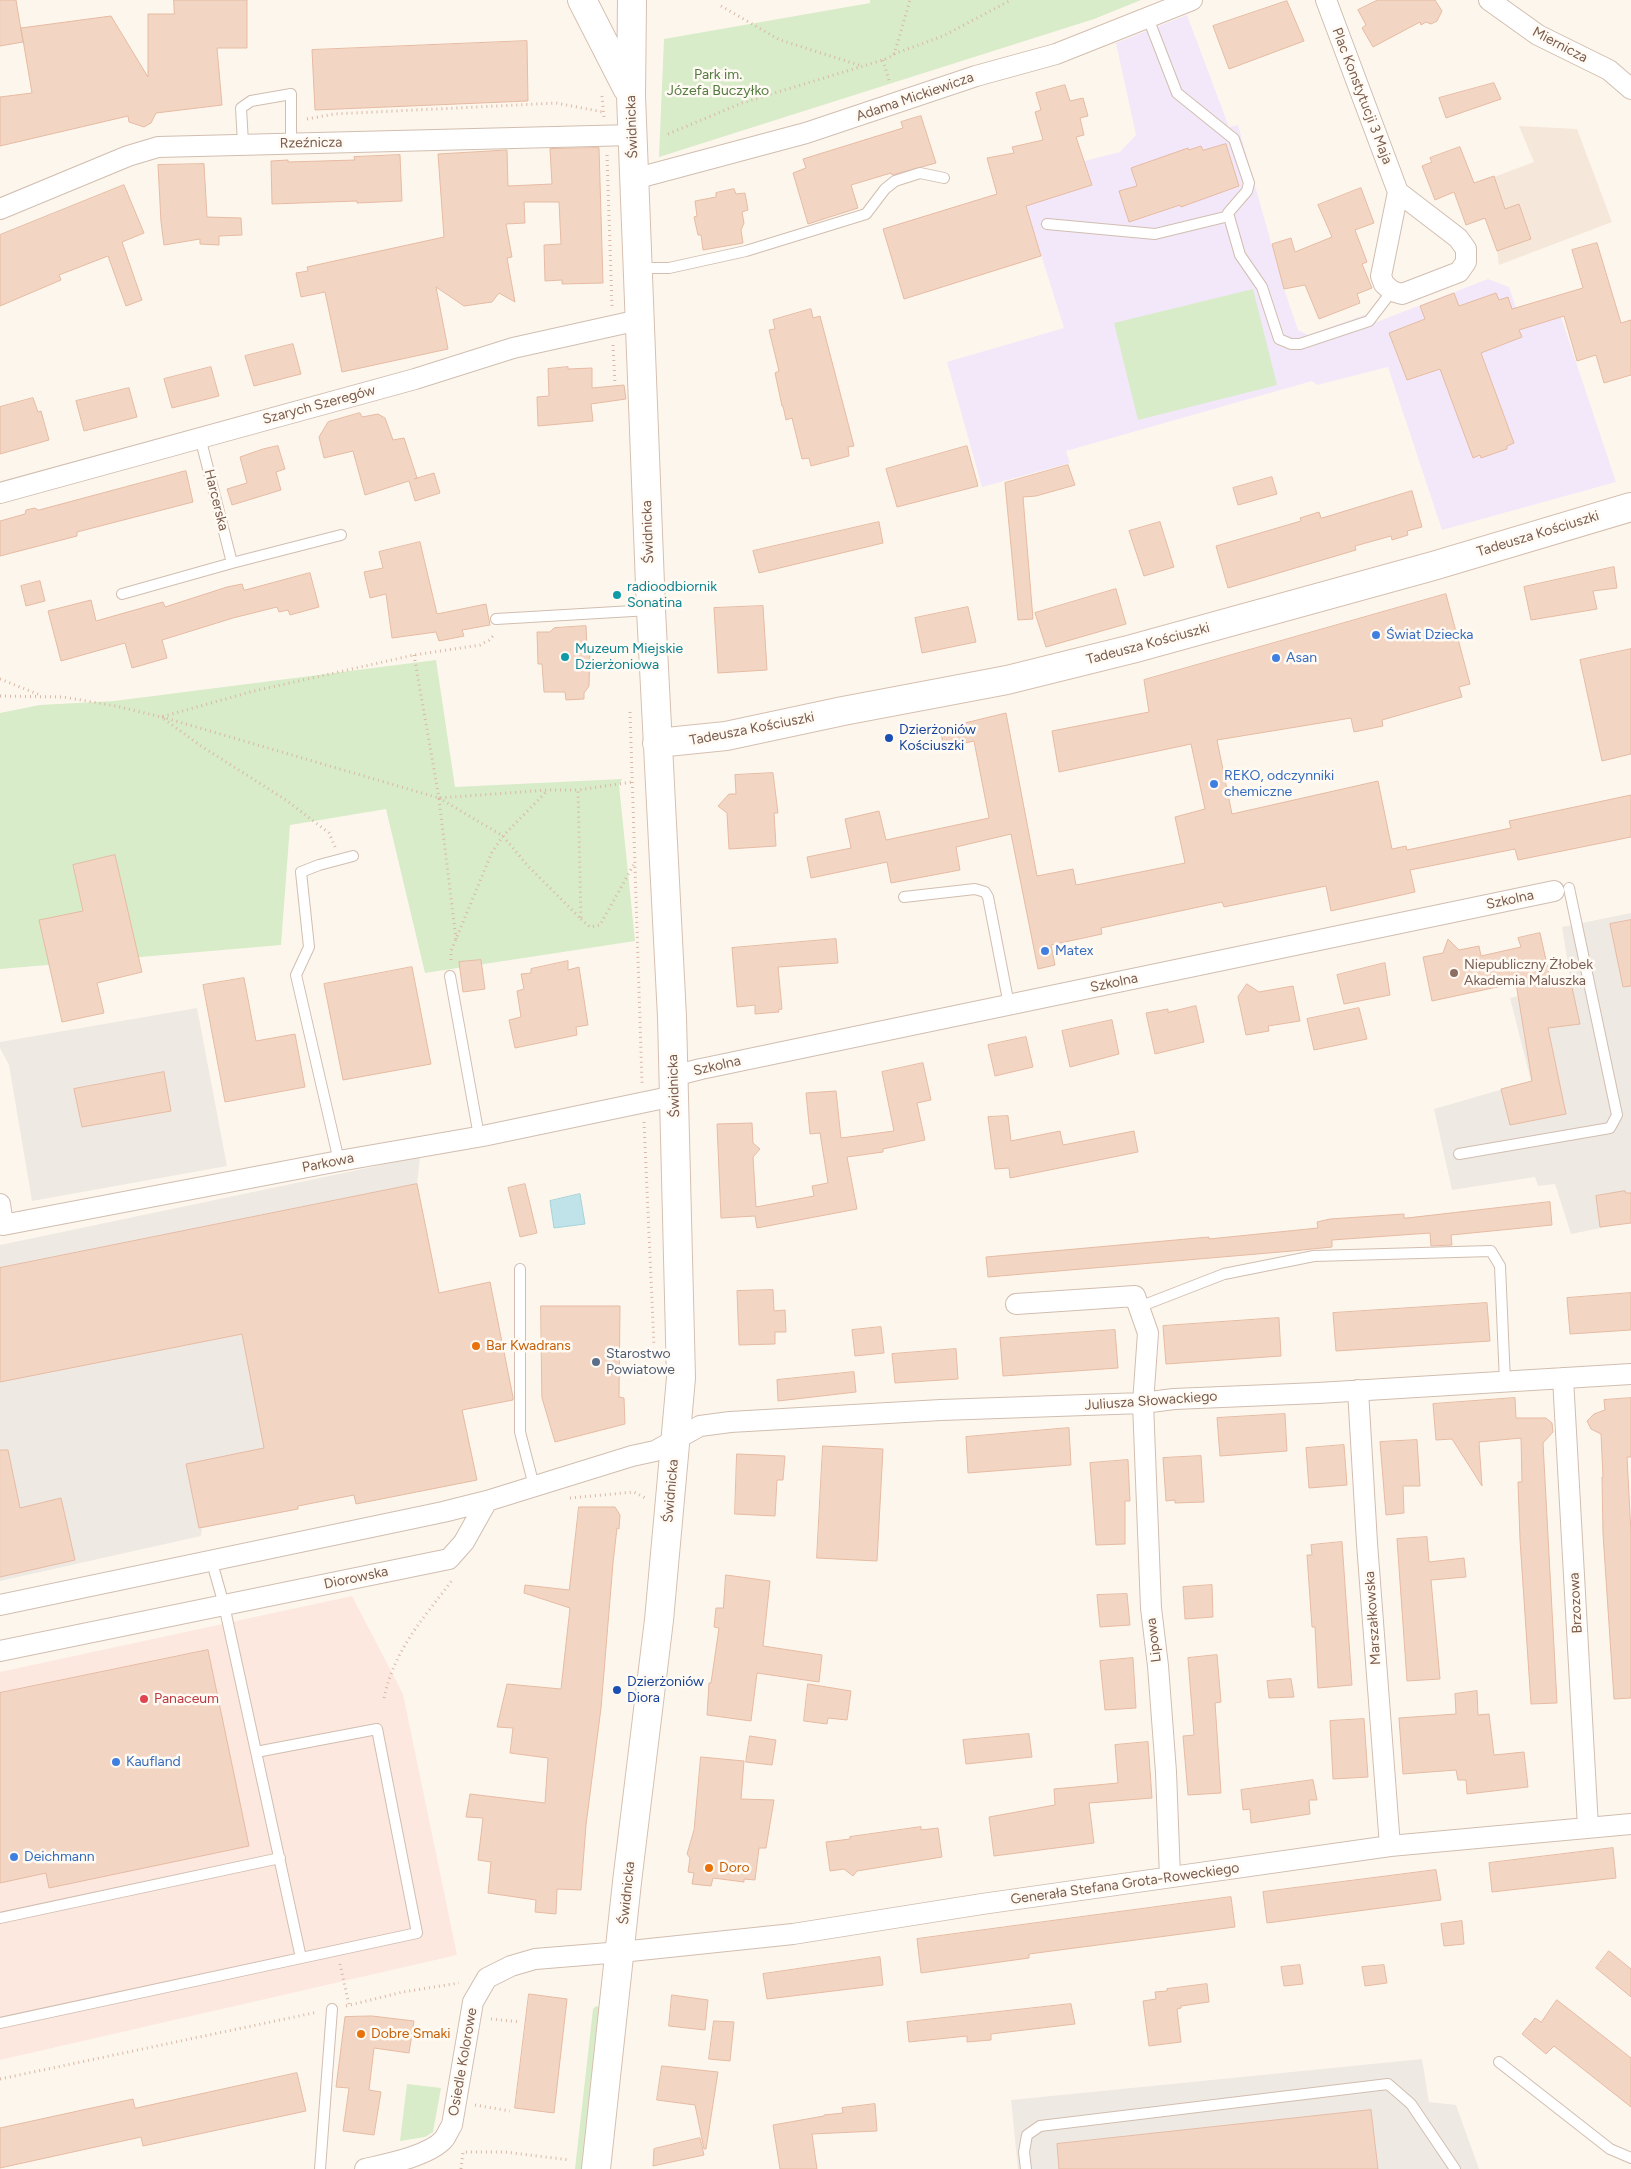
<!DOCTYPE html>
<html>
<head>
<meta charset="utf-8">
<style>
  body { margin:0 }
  canvas { display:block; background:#fdf6ec }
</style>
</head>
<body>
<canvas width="1631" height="2169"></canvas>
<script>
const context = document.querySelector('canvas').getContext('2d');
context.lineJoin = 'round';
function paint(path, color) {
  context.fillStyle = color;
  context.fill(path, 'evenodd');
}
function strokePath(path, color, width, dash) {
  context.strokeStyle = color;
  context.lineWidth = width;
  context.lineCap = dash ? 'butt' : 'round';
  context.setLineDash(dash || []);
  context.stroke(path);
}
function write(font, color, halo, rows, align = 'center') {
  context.font = font + ' Figtree,sans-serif';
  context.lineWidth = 5;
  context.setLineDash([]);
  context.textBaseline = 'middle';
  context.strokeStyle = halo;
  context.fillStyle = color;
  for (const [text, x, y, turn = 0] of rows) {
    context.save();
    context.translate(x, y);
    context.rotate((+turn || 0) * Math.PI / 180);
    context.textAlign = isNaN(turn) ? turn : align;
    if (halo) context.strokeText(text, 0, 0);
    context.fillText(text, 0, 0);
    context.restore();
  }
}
paint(new Path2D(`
  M1519,126l58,3 35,93 -113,43 -2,-14 -12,-32 -19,6 -12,-33 80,-30z`), '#f5e8da');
paint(new Path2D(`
  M352,1596l51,98 54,261 -457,105v-388z`), '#fde8e0');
paint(new Path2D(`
  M1631,913v309l-60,12 -16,-50 -17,2 -3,-9 -83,13 -18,-81 97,-28 -21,-83 61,-15 -9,-56z
  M197,1008l30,158 -195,35 -23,-136 -9,-17v-6z
  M420,1157l-3,27 60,296 -121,24 -3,-9 -55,11v3h-2l-94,19 -1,8 -201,45v-336z
  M1422,2059l7,43 27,3 23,64h-461l-7,-69z`), '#efe9e4');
paint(new Path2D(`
  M1187,15l42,112 9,-2 46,164 14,41 10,5 59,-21 2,11 119,-46 21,8 7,21 45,9 55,165 -174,48 -54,-163 -71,18 -5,-4 -246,70 4,12 -88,24 -35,-125 117,-34 -47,-150 103,-26 16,-17 -20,-92z`), '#f3e8fa');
paint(new Path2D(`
  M870,0h271l-47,19 -435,138 5,-118 206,-36z
  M1253,289l24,96 -139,35 -24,-97z
  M436,660l19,127 167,-8 -3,6 16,156 -210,32 -39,-164 -96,16 -9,120 -281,24v-256l40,-8 74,-4z
  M596,2006l5,2 -19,161h-7l18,-160z
  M407,2084l34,4 -8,44 -8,5 -25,4z`), '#d8ecc9');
const water = new Path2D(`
  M580,1194l5,30 -31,4 -4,-27z`);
paint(water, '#bfe3e8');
strokePath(water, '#a5d3da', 1);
const building = new Path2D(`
  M0,0h16l7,42 -23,4z
  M174,0h73v48h-30l5,57 -66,8 -5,10 -7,4 -15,-5 -1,-6 -128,30v-49l32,-4 -11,-65 90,-12 37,61v-63h26z
  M1378,0h57l7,11 -5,10 -6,3 -5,-2 -5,3 -1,-3 -47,25 -11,-19 4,-3 -8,-15z
  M1287,1l17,40 -75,28 -16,-43z
  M527,41l1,60 -213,9 -3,-60z
  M1494,83l7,16 -55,19 -7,-20z
  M1065,85l5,16 13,-3 5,18 -8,2 4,17 -8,2 16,48 -66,21 15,50 -137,43 -21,-70 114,-35 -10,-36 27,-5 -2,-6 31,-7 -8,-28 6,-2 -5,-17z
  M921,116l15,47 -44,12 -1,-2 -40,12 7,23 -50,16 -15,-51 13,-5 -3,-9 100,-31 -2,-6z
  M1226,144l13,42 -58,21 -1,-2 -51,17 -10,-31 18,-5 -6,-18 57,-20 1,2 12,-4 2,4z
  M1460,147l14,36 20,-7 11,33 14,-5 12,35 -34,12 -12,-33 -19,7 -12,-33 -19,8 -13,-34 10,-4 -2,-4z
  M599,148l4,135 -41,1v-4l-17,1 -1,-36 17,-1 -2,-42h-35l1,21 -19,1 6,33 -5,1 8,44 -16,-9 -7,9 -28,4 -28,-19 12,62 -106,23 -17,-80 -24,5 -5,-24 12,-2 -1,-4 137,-30 -6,-83 69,-4 1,36 44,-2 -2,-35z
  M400,155l2,46 -45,2v-2l-85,3 -1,-43 17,-1v2l67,-2 -1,-3z
  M204,164l3,53 34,1 1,17 -23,1v9l-19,-1v-5l-36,6 -3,-23 -3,-57z
  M124,185l20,48 -22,9 20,58 -16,6 -18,-50 -49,19 2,5 -61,26v-71z
  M1361,188l13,35 -19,7 12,32 -5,2 10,24 -15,6 3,9 -41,16 -14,-34 -21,4 -12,-45 19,-6 4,14 37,-15 -14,-32z
  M734,189l2,5 9,-1 3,17 -6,2 2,11 -3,7 2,13 -40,7 -2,-15h-3l-4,-18 3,-1 -2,-15 21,-4v-4z
  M1597,243l24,80 10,-3v55l-27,8 -8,-28 -19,6 -13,-45 -45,14 3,7 -41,16 33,90 -7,3v3l-26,9 -1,-3 -7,3 -33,-89 -33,11 -18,-47 36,-14 -5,-13 34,-13 5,13 37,-13 3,7 9,-3 4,12 71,-21 -11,-38z
  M811,309l2,9 7,-2 34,130 -6,1 1,9 -38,10 -2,-8 -7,1 -10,-41 -6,2 -3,-14h-1l-7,-33 4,-2 -10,-41 6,-1 -2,-9z
  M293,344l8,30 -47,12 -9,-30z
  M211,367l8,29 -47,12 -8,-29z
  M568,367v2l24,-1v20l32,-3 2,14 -35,5 2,17 -55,5 -1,-29 12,-1 -1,-27z
  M129,388l8,29 -53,14 -8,-30z
  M33,398l5,14 3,-1 8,29 -49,14v-47z
  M360,413l2,4 16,-3 7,4 8,22 11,-2 13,40 -3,1 20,-6 6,20 -25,8 -6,-20 -44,14 -12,-44 -29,7 -5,-21 9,-15z
  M278,446l7,23 -9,3 5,18 -49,15 -5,-16 20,-6 -7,-26 23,-8z
  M967,446l11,40 -81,21 -11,-38z
  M1068,465l7,20 -39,11 -13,1 10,122 -15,1 -13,-137z
  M186,471l7,31 -116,30v4l-77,20v-35l25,-7 1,-4 9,-2 3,2z
  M1272,477l5,17 -39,11 -5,-17z
  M1412,491l10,36 -15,4 1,4 -16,5 -1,-4 -36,10 1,4 -128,38 -12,-42 85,-25 -1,-3 19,-6 2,6z
  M879,522l4,21 -124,30 -6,-22z
  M1160,522l14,45 -30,9 -15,-45z
  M420,542l17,72 49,-10 4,21 -28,5 2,6 -25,5 -3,-9 -44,6 -6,-44 -16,4 -6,-26 19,-4 -4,-16z
  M1614,567l3,21 -24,3 4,18 -66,11 -7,-33z
  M310,573l9,34 -29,8 -2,-5 -9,2 -2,-5 -44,11 -71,22 5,18 -35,10 -7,-25 -64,18 -13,-50 43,-11 5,21 67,-19 2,5 62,-20 15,-3 2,6z
  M40,581l5,20 -19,5 -5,-20z
  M1116,589l10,35 -80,23 -11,-34z
  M1446,594l24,90 -11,3 3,10 -80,23 1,6 -29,6 -3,-14 -134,22 15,74 146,-33 14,68 14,-3 1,4 104,-22 -2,-7 122,-26v42l-113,23 -3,-11 -105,21 5,22 -84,19 -5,-25 -102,21 -2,-5 -121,26 1,6 -51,11 4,20 -17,4 -27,-135 -55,13 4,23 -69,13 -4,-21 -76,16 -4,-21 44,-9 -6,-29 34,-8 7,29 103,-22 -15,-77 -30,7 -4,-19 66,-16 31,163 36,-7 3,16 109,-22 -10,-46 30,-8 -14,-65 -132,28 -7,-41 97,-19 -5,-32z
  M763,606l4,64 -49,3 -4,-65z
  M968,607l8,35 -54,11 -7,-35z
  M586,626l1,21 3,2 -1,37 -5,7v6l-18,1 -1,-8h-21l-2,-28h-4l-1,-32h13l4,-4z
  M1631,649v105l-29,7 -22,-101z
  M773,773l5,40h-4l2,33 -47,3 -2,-36 -9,-7 11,-12h7l-1,-19z
  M115,855l27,117 -45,11 7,30 -42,9 -23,-102 44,-9 -10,-46z
  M1631,920v66l-8,1 -13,-63z
  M1540,933l12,54 19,-4 9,41 -32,4 18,86 -56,11 -9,-36 31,-8 -16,-98 -84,18 -9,-44 20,-4 5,-14 11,11 20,-4 2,10 40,-9 -3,-9z
  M836,939l2,24 -60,4 4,42 -4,1 1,2 -24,2v-9l-18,2 -5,-59z
  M481,960l4,29 -22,3 -4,-30z
  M568,961v9l11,-3 9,58 -12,2 1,8 -62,13 -6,-28 12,-3 -4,-26 7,-2 -3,-15 10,-1v-4z
  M1385,963l5,32 -46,9 -7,-29z
  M412,967l19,97 -88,16 -19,-96z
  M244,978l12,63 39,-7 10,53 -80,15 -22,-117z
  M1247,984l12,8 34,-6 7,35 -32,5 1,5 -23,4 -8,-38z
  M1196,1006l8,36 -49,12 -9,-41 22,-4v3z
  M1359,1008l8,31 -53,11 -7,-31z
  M1112,1020l7,34 -49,13 -8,-36z
  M1026,1037l7,30 -38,9 -7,-31z
  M923,1063l8,37 -14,3 8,37 -42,9v3l-36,5 10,52 -100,19 -2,-12 -34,2 -4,-94 35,-1 1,20 7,6 -7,8 3,50 58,-11 -2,-10 16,-3 -8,-50 -10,1 -4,-41 30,-2 5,47 53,-7 -12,-59z
  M164,1072l7,39 -89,16 -8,-38z
  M1008,1116l3,25 49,-10 3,14 71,-14 4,21 -128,26 -1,-10 -14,1 -7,-52z
  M417,1184l22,109 51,-11 23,115v3l-51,10 15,70 -121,24 -2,-9 -56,11v3l-99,19 -13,-64 78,-16 -22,-114 -242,48v-114z
  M525,1184l12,49 -17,4 -12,-49z
  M1625,1191l1,2h5v30l-31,4 -4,-31z
  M1550,1202l2,23 -101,10 1,10 -21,1 -1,-13 -98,7v7l-40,4 -304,26 -2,-20 223,-20v2l109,-11 -1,-6 13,-3 74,-5v4z
  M773,1290l1,21 11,-1 1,22h-11v12l-36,1 -2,-54z
  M1631,1293v37l-61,4 -3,-36z
  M1487,1303l3,38 -154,10 -3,-38z
  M541,1306h79l-1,91 5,1 1,26 -70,18 -13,-44z
  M1279,1318l2,38 -115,8 -3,-38z
  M881,1327l3,26 -29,3 -3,-26z
  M1115,1330l3,38 -115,8 -3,-38z
  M956,1349l2,30 -63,4 -3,-29z
  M854,1372l2,20 -78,9 -1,-21z
  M1515,1398l1,20h30l6,5 1,9 -10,11 14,260 -26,1 -11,-164 -2,-58h4l-1,-44 -42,4 3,44 -30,-47 -16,1 -3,-36z
  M1631,1398v59h-4l4,76v165l-17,1 -11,-165 -1,-57h1l-2,-43 -10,-5 -4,-8 7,-7 11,-4 -1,-10z
  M1285,1414l2,37 -67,5 -3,-38z
  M1069,1428l2,37 -103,8 -2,-36z
  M1417,1440l3,46h-17l1,27 -18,2 -6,-73z
  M1344,1445l3,40 -38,3 -3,-40z
  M823,1446l60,3 -6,112 -60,-3z
  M0,1450h8l12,58 41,-10 14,62 -75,17z
  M737,1454l48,2 -2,24h-6l-2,36 -40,-2z
  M1201,1456l3,46 -29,1v-3l-9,1 -3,-43z
  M1128,1460l2,41h-5v43l-29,1 -6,-82z
  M579,1507h36l5,8 -1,14 -2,-1 -4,35 -12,145 -15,117 -5,65 -24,-1 -1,25 -21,-2 1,-12 -48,-7 3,-31 -13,-2 5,-42 -17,-1 4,-23 75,9 3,-45 -38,-5 3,-25 -16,-1 10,-43 54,5 9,-81 -46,-15 1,-8 44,5z
  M1427,1537l2,25 35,-4 2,19 -35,3 9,99 -33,2 -10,-142z
  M1342,1542l10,143 -34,3 -3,-61h-3l-5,-72h5l-1,-10z
  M726,1575l44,6 -7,65 59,9 -3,27 -62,-9 -6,48 -44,-6 2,-32h2l8,-55 -5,-1 2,-19h7z
  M1212,1585l1,32 -28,2 -2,-32z
  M1127,1594l3,31 -30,2 -3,-32z
  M208,1650l41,196 -200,42 -3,-15 -46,10v-190z
  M1217,1655l4,47 -6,1 6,90 -33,2 -5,-59 11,-1 -6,-77z
  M1133,1658l3,50 -31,2 -5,-49z
  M1291,1679l3,18 -25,1 -2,-17z
  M808,1684l43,7 -4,29 -19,-2 -1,6 -23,-3z
  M1477,1691l1,24 11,-1 5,41 30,-3 4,35 -61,7 -1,-14h-8l-2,-10 -53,4 -4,-56 57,-4 -1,-20z
  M1364,1719l4,58 -35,2 -3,-58z
  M1029,1734l3,23 -66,7 -3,-24z
  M750,1736l26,4 -4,25 -26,-3z
  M1148,1742l4,56 -63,5 5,40 -100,13 -5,-39 66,-12 -1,-16 64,-6 -3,-38z
  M701,1757l43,4 -3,38 33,1 -8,48h-7l-4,32 -11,-1v3l-31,-4 -2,8 -19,-2 2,-11 -6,-1 2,-14 -3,-4 7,-24z
  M1313,1780l4,20h-8l1,14 -59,9 -1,-14 -7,1 -2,-20z
  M921,1827v3l17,-2 4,29 -85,14 -4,5 -9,-7 -14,2 -4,-29 24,-3v-2z
  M1613,1848l3,30 -124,14 -3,-29z
  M1436,1870l5,30 -174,23 -4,-31z
  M1231,1897l4,30 -206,27v4l-108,15 -4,-34z
  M1462,1921l2,23 -20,2 -3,-22z
  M1609,1951l22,18v28l-35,-29z
  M880,1957l3,28 -116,14 -4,-25z
  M1300,1965l3,19 -19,2 -3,-19z
  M1384,1965l3,18 -22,3 -3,-19z
  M1207,1984l2,18 -28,4v2l-4,1 4,33 -32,4 -6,-45 13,-2 -1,-7 12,-1v-2z
  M529,1994l38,5 -13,114 -39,-5z
  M672,1995l36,5 -3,30 -36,-4z
  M1557,2000l74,58v49l-77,-61 -8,8 -24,-20 13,-16 6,4z
  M1071,2004l4,20 -84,10v6l-24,2v-6l-58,6 -2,-20z
  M372,2016l42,5 -5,32 -35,-5 -5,42 12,2 -7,43 -31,-4 6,-43 -13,-1 9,-70z
  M714,2021l20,1 -4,39 -21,-2z
  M662,2066l56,6 -12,77h-2l-9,-44 -38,-5z
  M297,2073l9,38 -163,35 -2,-9 -141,31v-40l133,-29 2,9z
  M875,2104l2,27 -65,3 5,35h-37l-7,-44 51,-9v-1l19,-2 -1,-5z
  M1371,2110l7,59h-319l-2,-25z
  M700,2138l4,17 -51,11 1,-17z`);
paint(building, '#f3d5c3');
strokePath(building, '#e6bba3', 1);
const lane = new Path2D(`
  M1148,18l29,75 57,46 15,44 -2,8 -19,22 12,42 22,32 17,52 12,5h9l69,-23 23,-30
  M243,143l-2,-35 10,-7 40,-7v50
  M1047,224l108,10 74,-18
  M639,268h30l77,-17 120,-37 19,-25 10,-8 25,-8 24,5
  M232,563l109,-28
  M122,594l110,-31 -32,-126
  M496,619l154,-9
  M904,897l71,-8 10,3 3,5 21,108
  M450,976l29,160
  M1459,1154l151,-26 7,-13 -48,-227
  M339,1161l-43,-186 13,-28 -8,-75 18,-7 34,-9
  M520,1269v163l14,54
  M1139,1307l85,-33 90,-18 177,-5 9,15 5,116
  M211,1559l13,46 77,353
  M0,1918l280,-60
  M0,2023l417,-90 -40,-204 -121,23
  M1499,2062l111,87 21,9
  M320,2169l12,-160
  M1026,2169l-2,-17 3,-17 13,-9 348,-42 23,20 44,65`);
const street = new Path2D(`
  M1326,0l72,192 60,46 8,11v13l-7,10 -57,22 -10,-3 -8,-7 -3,-8 17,-84
  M1489,0l49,35 71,35 22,19
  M634,179l172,-46 170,-57 80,-22 136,-54
  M0,209l128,-53 30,-9 475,-12
  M0,493l415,-114 98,-31 126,-28
  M673,1076l28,-7 853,-178
  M0,1204l3,21 336,-64 144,-25 191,-40
  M1016,1304l119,-8 13,37 -5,70 8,205 7,58 8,106 4,105
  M1563,1378l25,449
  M1358,1390l9,153 23,303
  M0,1605l443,-93 44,-11 145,-45 23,-5 45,-25 30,-4 211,-12 202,-7 31,-4 144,-6 313,-19
  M0,1651l449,-92 15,-17 23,-41
  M365,2169c22,-5 64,-13 79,-30 3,-4 5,-10 8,-14l21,-123 14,-24 24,-12 24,-7 86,-7 172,-18 189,-30 408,-58 241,-22`);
const secondary = new Path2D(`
  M582,0l45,88
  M657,743l69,-7 117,-25 164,-31 125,-31 301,-83 198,-59
  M596,2169l31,-287 32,-262 22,-242 -9,-361 -21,-407 -20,-514 1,-96`);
strokePath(lane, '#d1beb0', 12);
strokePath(street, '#d1beb0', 22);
strokePath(secondary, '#d6c0b0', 30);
strokePath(new Path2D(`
  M721,6l59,34 82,26
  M894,54l49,-18 68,-36
  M883,60l7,24
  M602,96l2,21
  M307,119l27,-5 222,-11 47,9
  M668,134l74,-31 141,-43 11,-5 16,-55
  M607,155l5,152
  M613,345l2,39
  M414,655l25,143 64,38 24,29 54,54 -3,-129 54,-8
  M0,679l40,16
  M0,696l63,1 53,9 45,11 93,-26 160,-36 66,-10 9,-5 6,-6
  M630,712l12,371
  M162,717l277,81 109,-8h30
  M164,719l37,27 85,54 43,33 6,14
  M439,799l17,140
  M581,919l9,8 10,-2 34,-61
  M451,960v-9l41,-99 11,-16 44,-45
  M644,1122l10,224
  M570,1498l64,-6 13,7
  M384,1698c11,-50 39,-79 69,-119
  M340,1964l9,41
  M346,2006l57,-14 56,-9
  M491,2019l29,3
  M0,2079l318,-67
  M475,2105l35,6
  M461,2169l2,-17h42l65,8`), '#d9b8a5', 3, [1, 4]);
strokePath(lane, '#fff', 10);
strokePath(street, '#fff', 20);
strokePath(secondary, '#fff', 28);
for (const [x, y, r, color] of [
  [617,595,5,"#0f9aa8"],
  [1376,635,5,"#3f7fe0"],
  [565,657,5,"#0f9aa8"],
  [1276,658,5,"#3f7fe0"],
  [889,738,5,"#1a4fb4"],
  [1214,784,5,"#3f7fe0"],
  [1045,951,5,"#3f7fe0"],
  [1454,973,5,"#8d6e63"],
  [476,1346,5,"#e8710a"],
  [596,1362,5,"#5c6f8a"],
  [617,1690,5,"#1a4fb4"],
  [144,1699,5,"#e0444e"],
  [116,1762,5,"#3f7fe0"],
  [14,1857,5,"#3f7fe0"],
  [709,1868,5,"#e8710a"],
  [361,2034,5,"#e8710a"]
]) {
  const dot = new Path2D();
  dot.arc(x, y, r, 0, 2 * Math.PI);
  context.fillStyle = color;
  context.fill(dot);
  strokePath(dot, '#fffaf3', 2);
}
write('14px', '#7a5c4d', '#fffaf3', [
  ["Miernicza",1560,45,28],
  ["Plac Konstytucji 3 Maja",1362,96,69],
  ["Adama Mickiewicza",915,97,-19],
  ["Świdnicka",632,127,-92],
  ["Rzeźnicza",311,143,-1],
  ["Szarych Szeregów",319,405,-15],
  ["Harcerska",216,500,76],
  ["Świdnicka",648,532,-92],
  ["Tadeusza Kościuszki",1538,534,-17],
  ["Tadeusza Kościuszki",1148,644,-15],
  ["Tadeusza Kościuszki",752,729,-11],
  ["Szkolna",1510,900,-12],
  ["Szkolna",1114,983,-12],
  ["Szkolna",717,1066,-13],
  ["Świdnicka",674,1086,-92],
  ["Parkowa",328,1163,-11],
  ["Juliusza Słowackiego",1151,1401,-4],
  ["Świdnicka",671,1491,-85],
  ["Diorowska",356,1578,-12],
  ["Brzozowa",1576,1603,-93],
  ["Marszałkowska",1373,1618,-94],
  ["Lipowa",1154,1640,-97],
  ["Generała Stefana Grota-Roweckiego",1125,1884,-8],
  ["Świdnicka",627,1893,-84],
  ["Osiedle Kolorowe",463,2062,-80]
]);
write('14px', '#537a41', '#fffaf3', [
  ["Park im.",718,75],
  ["Józefa Buczyłko",718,91]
]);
write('14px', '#0d838f', '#fffaf3', [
  ["radioodbiornik",627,587],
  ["Sonatina",627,603],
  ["Muzeum Miejskie",575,649],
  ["Dzierżoniowa",575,665]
], 'left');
write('14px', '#366cbe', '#fffaf3', [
  ["Świat Dziecka",1386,635],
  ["Asan",1286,658],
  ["REKO, odczynniki",1224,776],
  ["chemiczne",1224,792],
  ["Matex",1055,951],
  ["Kaufland",126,1762],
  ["Deichmann",24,1857]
], 'left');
write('14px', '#164399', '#fffaf3', [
  ["Dzierżoniów",899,730],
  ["Kościuszki",899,746],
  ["Dzierżoniów",627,1682],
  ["Diora",627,1698]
], 'left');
write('14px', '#785e54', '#fffaf3', [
  ["Niepubliczny Żłobek",1464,965],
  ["Akademia Maluszka",1464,981]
], 'left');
write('14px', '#c56008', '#fffaf3', [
  ["Bar Kwadrans",486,1346],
  ["Doro",719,1868],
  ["Dobre Smaki",371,2034]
], 'left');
write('14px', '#4e5e75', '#fffaf3', [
  ["Starostwo",606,1354],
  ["Powiatowe",606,1370]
], 'left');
write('14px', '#be3a42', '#fffaf3', [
  ["Panaceum",154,1699]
], 'left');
</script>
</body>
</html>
